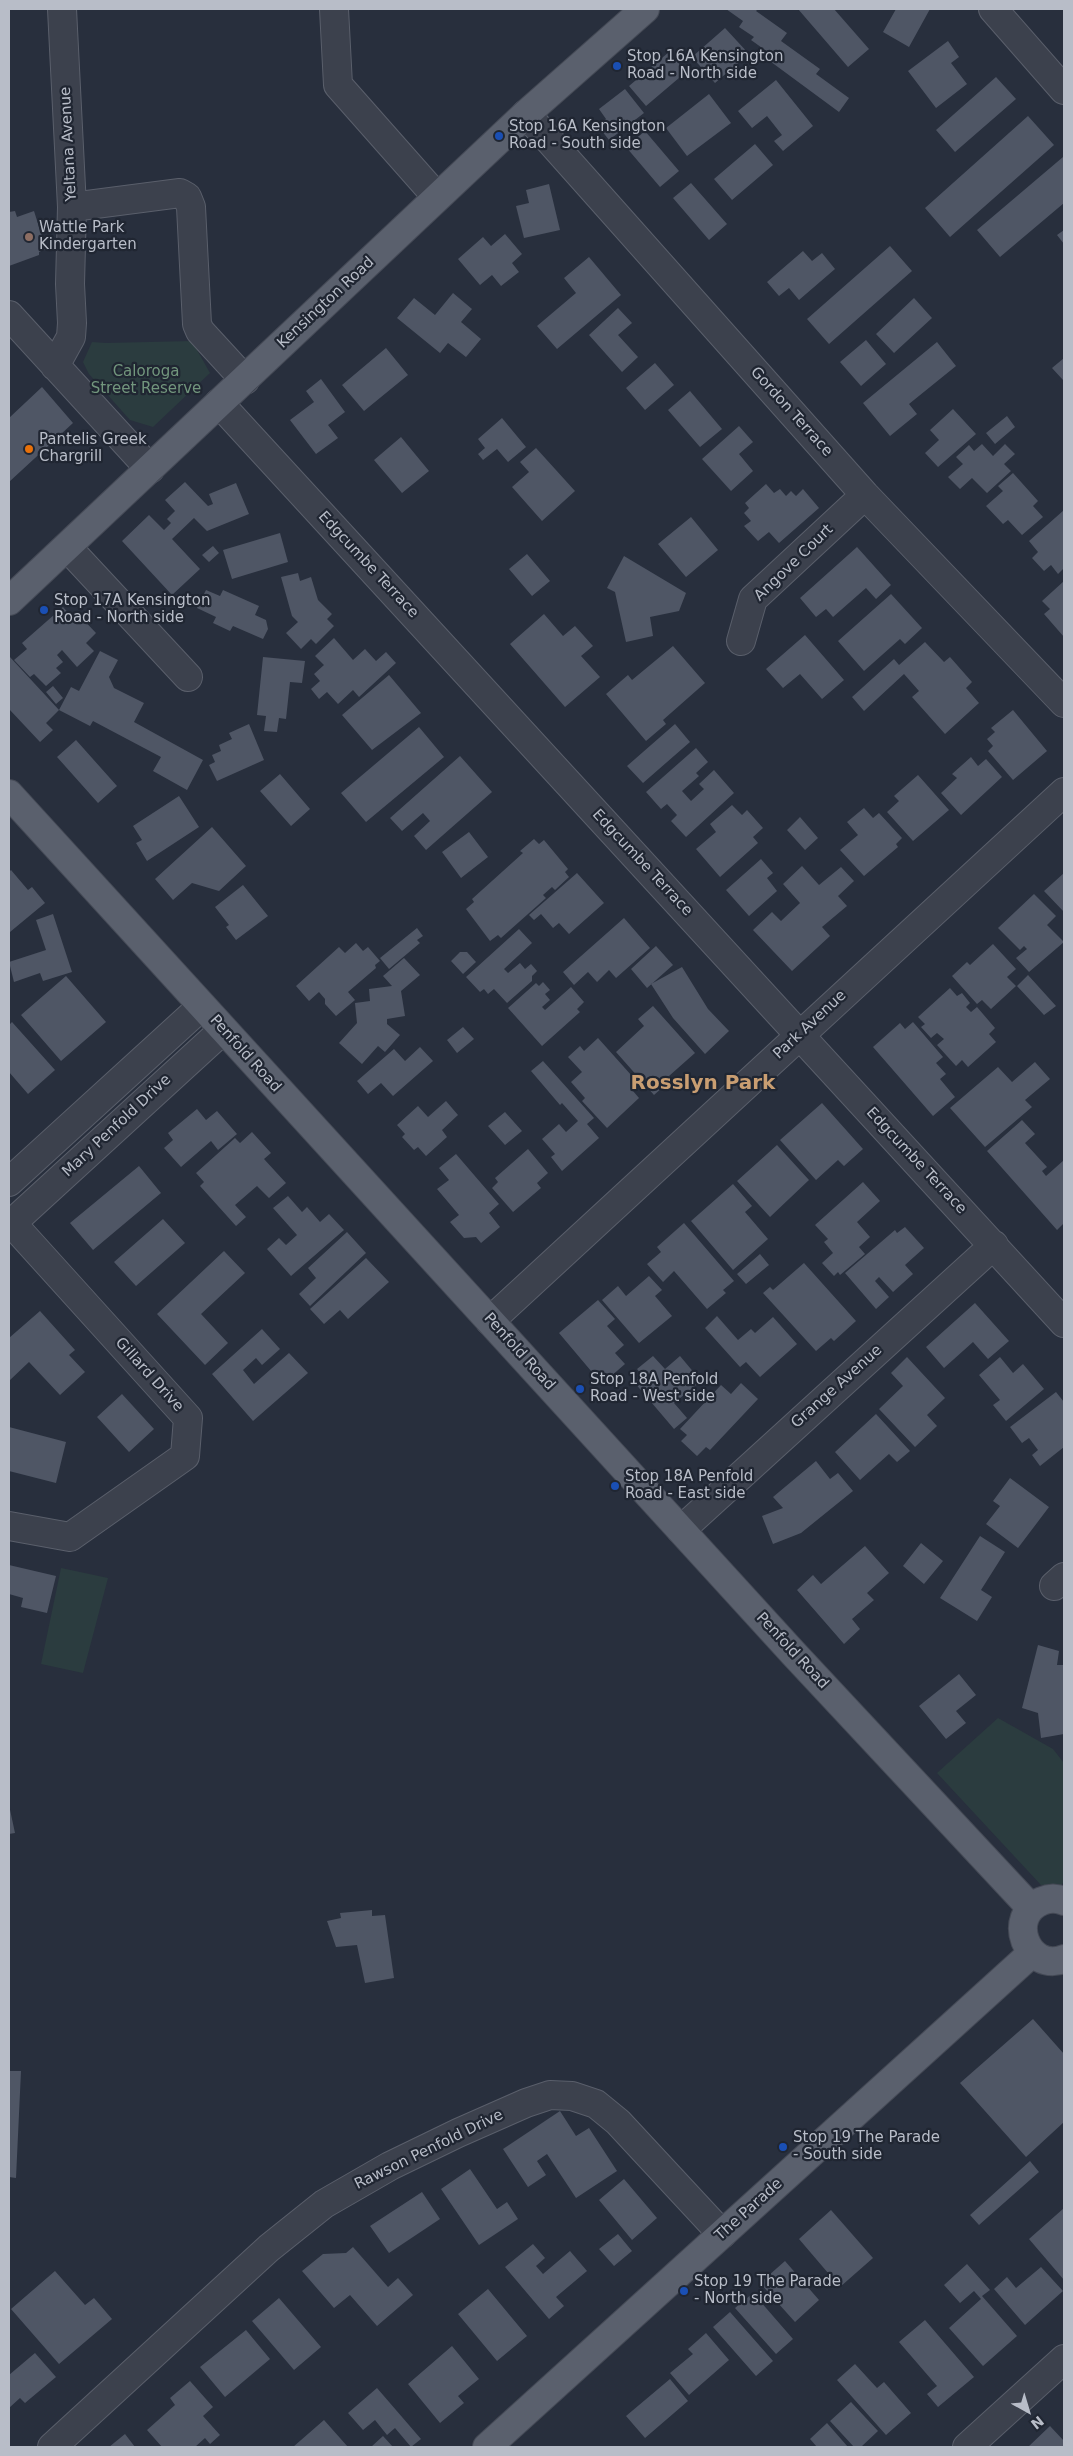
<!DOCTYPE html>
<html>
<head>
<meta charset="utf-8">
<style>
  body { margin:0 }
  #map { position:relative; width:1073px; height:2456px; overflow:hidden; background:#282f3d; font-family:"DejaVu Sans",sans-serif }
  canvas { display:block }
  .frame { position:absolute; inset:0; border:10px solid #b8bdc8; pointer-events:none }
  .north { position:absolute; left:1003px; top:2386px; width:50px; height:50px; -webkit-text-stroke:4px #202632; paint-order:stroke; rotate:141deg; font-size:14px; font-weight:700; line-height:20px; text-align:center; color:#b8bdc8 }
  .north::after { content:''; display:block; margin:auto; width:18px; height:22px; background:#b8bdc8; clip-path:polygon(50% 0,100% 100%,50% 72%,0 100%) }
</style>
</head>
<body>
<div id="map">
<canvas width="1073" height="2456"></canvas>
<div class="frame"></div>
<div class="north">N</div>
</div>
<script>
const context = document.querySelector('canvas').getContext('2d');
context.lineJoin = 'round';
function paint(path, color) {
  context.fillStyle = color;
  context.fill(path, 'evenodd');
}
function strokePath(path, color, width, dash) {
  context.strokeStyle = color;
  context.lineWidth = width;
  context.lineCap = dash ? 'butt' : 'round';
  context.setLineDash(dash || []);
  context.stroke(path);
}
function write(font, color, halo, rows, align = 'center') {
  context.font = font + ' "DejaVu Sans",sans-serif';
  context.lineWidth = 4.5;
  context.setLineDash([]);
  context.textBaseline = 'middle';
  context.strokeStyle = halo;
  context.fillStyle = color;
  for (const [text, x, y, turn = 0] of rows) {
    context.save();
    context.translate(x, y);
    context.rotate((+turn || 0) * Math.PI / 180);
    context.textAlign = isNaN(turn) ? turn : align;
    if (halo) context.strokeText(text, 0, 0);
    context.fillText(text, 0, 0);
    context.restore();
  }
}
paint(new Path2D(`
  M192,341l18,32 -57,54 -23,-7 -41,-46 -6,-12 9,-20 14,1z
  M61,1568l47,10 -25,95 -42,-9z
  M998,1718l55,31 11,14v119l-4,4 -19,-1 -104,-112z`), '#2b3c3f');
paint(new Path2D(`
  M726,9h32l-2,2 31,22 -6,8 39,28 -4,5 33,24 -10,14 -76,-56 2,-6 -14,-10 3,-3 -15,-10 4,-6z
  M798,9h36l35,40 -21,18z
  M896,9h34l-21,38 -26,-15z
  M725,28l24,26 -34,29 -23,-26z
  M948,41l11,16 -8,6 16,21 -31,24 -28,-37z
  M669,52l17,20 -40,34 -17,-20z
  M996,77l20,22 -61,53 -19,-22z
  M776,80l37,46 -30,25 -9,-10 8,-6 -15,-19 -15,12 -14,-17z
  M625,89l19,24 -35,27 -11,-14 8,-7 -7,-10z
  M709,94l22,29 -44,33 -21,-28z
  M1028,116l26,29 -104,92 -25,-29z
  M645,131l34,40 -19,16 -34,-40z
  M755,144l18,21 -41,35 -18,-21z
  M1063,157l1,46 -64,54 -23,-27z
  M691,183l36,41 -18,16 -36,-42z
  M549,184l11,46 -36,8 -8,-32 13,-3 -3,-13z
  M15,211l2,6 17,-6 12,38 -7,3v3l-30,11v-54z
  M1064,230v14l-7,-9z
  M505,234l17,20 -10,9 7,9 -18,14 -9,-11 -12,10 -22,-26 25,-22 8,9z
  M890,246l22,25 -83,73 -22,-25z
  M803,251l9,10 10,-8 13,16 -36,31 -10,-12 -10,8 -12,-14z
  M589,257l32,38 -64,54 -20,-23 39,-33 -12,-15z
  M453,293l19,16 -11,13 20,17 -15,18 -18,-14 -8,10 -43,-35 17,-20 21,17z
  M914,298l18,20 -38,35 -18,-19z
  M618,308l14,15 -14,12 20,22 -16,15 -33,-37z
  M866,340l20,24 -25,22 -21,-24z
  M937,342l19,24 -47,38 8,10 -27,22 -27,-33z
  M386,348l22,27 -44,36 -22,-26z
  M1064,358v20l-1,2 -11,-12z
  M655,363l19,22 -29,25 -19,-22z
  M321,379l24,33 -17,13 10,13 -22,16 -26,-34 24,-18 -8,-11z
  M42,387l31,36 -64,59v-64z
  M690,391l32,38 -22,18 -32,-37z
  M953,409l23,25 -38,33 -13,-14 14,-13 -9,-10z
  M1007,416l8,11 -20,17 -9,-11z
  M502,418l24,29 -18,15 -11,-13 -14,11 -5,-6 7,-6 -7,-9z
  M739,426l14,16 -14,12 14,17 -22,20 -29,-32z
  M401,437l28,34 -27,22 -28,-33z
  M982,444l11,12 12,-12 10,10 -11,10 7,7 -24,22 -15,-15 -12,11 -12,-12 15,-13 -7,-7 13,-12 5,6z
  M536,448l39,43 -33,30 -30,-34 17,-15 -9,-10z
  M1013,473l25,28 -5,5 10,11 -21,18 -14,-15 -5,4 -17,-18 17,-15 -5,-5z
  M185,482l23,24 5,-2 -4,-10 27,-11 13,31 -42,17 -13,-13 -22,21 28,30 -28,26 -50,-54 27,-26 15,15 7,-7 -4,-4 8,-8 -10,-11z
  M766,484l8,9 6,-4 6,7 5,-5 5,5 7,-7 16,19 -40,35 -10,-11 -11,9 -14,-15 7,-5 -7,-8 5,-5 -4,-5z
  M1064,510v58l-6,6 -7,-9 -7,6 -12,-13 6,-6 -9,-11z
  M691,517l27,33 -32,27 -28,-33z
  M280,533l8,29 -56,17 -9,-29z
  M213,546l6,7 -10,9 -7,-7z
  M857,547l34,38 -15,14 -10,-11 -33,29 -7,-8 -10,8 -16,-19z
  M527,554l23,27 -18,15 -23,-27z
  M624,556l62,37 -7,18 -29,6 3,19 -27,6 -11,-50 -8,-4z
  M298,573l2,8 11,-4 7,23 14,14 -5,5 7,7 -18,18 -5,-5 -10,10 -15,-16 12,-11 -6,-6 -11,-39z
  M1064,581v56l-20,-23 6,-5 -8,-8z
  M206,590l14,6 3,-6 36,16 -4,9 11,5 2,9 -5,10 -30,-13 -3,5 -17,-8 3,-6 -19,-9z
  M891,594l31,34 -17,16 -5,-5 -36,32 -26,-30z
  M63,607l8,9 5,-4 20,21 -10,10 8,8 -17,16 -15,-17 -5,5 6,7 -7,6 5,5 -15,13 -12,-12 -4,3 -16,-17 13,-11 -5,-6z
  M544,614l19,22 12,-10 18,20 -12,10 19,21 -35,30 -55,-63z
  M805,635l39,45 -22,19 -22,-25 -17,14 -17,-19z
  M334,638l19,22 12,-11 11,12 10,-9 10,11 -37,34 -6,-7 -15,14 -11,-12 -8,7 -8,-10 9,-8 -6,-7 10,-9 -9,-9z
  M925,642l19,20 6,-5 22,25 -6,6 13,15 -34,31 -33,-37 7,-6 -15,-17 -40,37 -12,-14 42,-38 5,6z
  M673,646l32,37 -42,37 3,4 -20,17 -40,-47 22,-19 4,5z
  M100,651l18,9 -9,17 5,11 30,15 -10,19 69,38 -16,30 -34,-19 8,-14 -68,-36 -3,5 -31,-16 12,-23 8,4z
  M9,656l50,54 -13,13 7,7 -13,12 -31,-33z
  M263,657l42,4 -3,22 -12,-1 -4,37 -7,-1 -2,14 -13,-1 2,-15 -9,-1z
  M389,675l32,38 -49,37 -30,-35z
  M53,686l10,12 -7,6 -10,-12z
  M1013,710l34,41 -34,29 -25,-29 5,-5 -6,-7 8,-7 -4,-4z
  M249,724l15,36 -47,21 -8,-16 6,-3 -3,-7 9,-4 -2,-6 13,-6 -3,-6z
  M675,724l15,18 -47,41 -16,-17z
  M419,727l25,30 -78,65 -25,-29z
  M76,740l41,46 -19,17 -41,-46z
  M696,748l12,14 -12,11 3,3 -17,15 9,10 13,-12 -5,-5 15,-14 20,23 -48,44 -15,-16 6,-6 -10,-11 -6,5 -15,-17z
  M460,756l32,36 -66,58 -12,-14 16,-15 -7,-8 -21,18 -12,-13z
  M971,757l7,9 8,-7 16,18 -41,38 -20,-22 16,-15 -5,-4z
  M280,774l30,35 -19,17 -31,-35z
  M918,775l31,35 -36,31 -26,-29 12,-11 -5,-5z
  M179,796l20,31 -52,34 -11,-18 6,-3 -9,-14z
  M732,805l10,10 5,-5 16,18 -10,9 5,6 -38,34 -24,-28 20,-17 -6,-8z
  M864,808l9,10 6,-5 23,25 -6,6 2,3 -34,29 -24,-26 18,-15 -11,-13z
  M800,817l18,21 -13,12 -18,-20z
  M212,827l34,39 -27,25 -27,-8 -19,17 -18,-21z
  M469,832l19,25 -27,21 -19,-26z
  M534,839l5,5 5,-4 24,29 -3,3 4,5 -14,13 -3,-3 -9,8 3,3 -45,40 -3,-3 -8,6 -24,-32 8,-7 -2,-3 51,-46 -3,-2z
  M761,859l12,14 -6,5 10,13 -28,25 -23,-26z
  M802,866l17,19 22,-18 13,14 -16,15 9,10 -25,21 8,9 -38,35 -39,-41 19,-18 9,9 19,-18 -17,-19z
  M11,870l17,20 4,-3 13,16 -35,29 -1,-60z
  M577,873l27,30 -35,31 -10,-11 -6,5 -12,-14 -7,6 -5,-5z
  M1064,873v39l-20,-21z
  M243,885l25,31 -32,24 -10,-13 3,-2 -14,-18z
  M1034,894l22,22 -9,9 17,17 -35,30 -13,-14 11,-9 -3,-3 -4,4 -22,-22z
  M53,914l19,58 -29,9 -3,-8 -26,9 -5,-20 37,-12 -10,-30z
  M624,918l26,30 -34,30 -7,-8 -12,12 -9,-10 -14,13 -11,-13z
  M417,928l6,8 -6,4 3,3 -31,26 -9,-11z
  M519,929l13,14 -28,26 4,4 12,-10 5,6 6,-5 6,7 -5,5v5l-25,22 -13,-14 -6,5 -4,-5 -4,3 -14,-15z
  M356,943l7,8 5,-4 12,14 -5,4 1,3 -28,24 7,8 -19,16 -11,-12v-5l-6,-7 -10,9 -13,-15 43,-39 6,6z
  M993,944l23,25 -9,8 9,9 -25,23 -9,-9 -5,4 -25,-28 15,-14 3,3z
  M656,946l17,19 -26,23 -16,-19z
  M460,952h7l9,10 -13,12 -12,-13z
  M404,958l16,17 -19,16 4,25 -18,3v5l13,11 -15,17 -7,-6 -16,18 -23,-21 18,-20 -2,-20 15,-2 -1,-12 23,-3 -9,-10z
  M682,967l26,42 21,22 -24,23 -32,-36 -22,-34z
  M1028,975l28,31 -12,9 -27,-29z
  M66,976l40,46 -45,39 -40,-46z
  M543,982l7,8 -5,4 5,6 -8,7 3,3 26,-23 13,15 -7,7 3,3 -38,34 -34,-38 28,-25 3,3z
  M950,988l7,8 5,-3 8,10 -4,4 5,5 6,-5 18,21 -6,6 7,8 -28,25 -6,-7 -6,6 -19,-21 7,-6 -7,-6 -6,5 -10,-11 4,-3 -7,-7z
  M653,1006l42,47 -26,23 3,3 -18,16 -38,-43 28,-26 -6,-7z
  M12,1022l43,48 -27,24 -19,-22v-47z
  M913,1022l30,35 -7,6 10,11 -6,5 15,18 -22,19 -60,-69 27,-24 5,6z
  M463,1027l11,12 -17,14 -10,-13z
  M598,1038l42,47 -7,6 6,7 -32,30 -25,-27 3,-3 -14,-16 11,-10 -14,-15 12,-11 4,5z
  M420,1047l13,14 -40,35 -12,-13 -13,11 -11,-13 37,-32 11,12z
  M543,1061l51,57 -7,6 12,14 -37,33 -11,-14 4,-3 -13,-15 17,-15 7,8 12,-11 -16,-18 -2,2 -29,-34z
  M1035,1062l15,17 -25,21 7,7 -47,40 -35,-39 48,-41 14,15z
  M446,1101l12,14 -16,15 5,7 -21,19 -8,-9 -4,3 -12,-13 3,-3 -8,-9 21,-19 10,11z
  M822,1103l41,46 -19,17 -6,-6 -22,20 -36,-40z
  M197,1109l9,11 11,-9 20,23 -19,16 -7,-9 -30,26 -17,-19 9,-8 -5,-7z
  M505,1112l17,19 -17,14 -17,-19z
  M1022,1120l13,14 -10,9 22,24 -5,4 4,5 18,-16v63l-7,7 -70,-79z
  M252,1132l19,21 -7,6 22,24 -17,15 -12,-12 -22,19 11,12 -10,9 -36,-40 4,-4 -8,-9 39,-35 5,5z
  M777,1145l32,35 -39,37 -33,-36z
  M528,1149l20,24 -11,10 4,5 -28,24 -21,-24 6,-6 -3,-4z
  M456,1154l43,50 -10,9 11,14 -19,16 -5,-6 -12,1 -14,-16 9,-7 -22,-26 12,-9 -10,-12z
  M139,1166l22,27 -68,57 -23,-27z
  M863,1182l17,19 -23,21 13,15 -11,10 6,7 -25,21 -2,-3 -4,4 -12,-13 11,-10 -9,-11 4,-3 -13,-14z
  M733,1184l19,22 -7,6 23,27 -35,31 -42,-49z
  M288,1196l14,16 5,-5 13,15 9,-8 15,16 -53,46 -24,-27 12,-11 7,7 11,-10 -24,-27z
  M163,1219l22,24 -49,43 -22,-24z
  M684,1223l50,58 -11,9 3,3 -19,16 -33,-38 -11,11 -16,-18 14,-12 -4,-5z
  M905,1227l19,21 -19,17 8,9 -20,18 -14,-15 -4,4 14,16 -13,12 -31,-36 50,-43 2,3z
  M347,1232l19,21 -56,53 -11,-12 17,-16 -8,-10z
  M224,1251l21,22 -44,41 27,29 -23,22 -48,-51z
  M760,1254l9,11 -23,19 -9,-10z
  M366,1258l23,24 -41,37 -8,-9 -16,14 -14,-15z
  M804,1263l52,58 -22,20 -3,-3 -15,13 -53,-58 7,-6 3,3z
  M649,1276l13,14 -7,6 17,20 -33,27 -37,-43 16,-14 8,10z
  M598,1300l17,19 -8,7 17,19 -9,8 10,11 -23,20 -43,-51z
  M975,1303l34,38 -21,18 -15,-17 -29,26 -18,-21z
  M40,1311l35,39 -6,5 16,17 -25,23 -31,-33 -20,19v-43z
  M717,1316l21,24 13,-11 4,4 18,-16 24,27 -37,33 -14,-15 -6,5 -35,-39z
  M262,1329l18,20 -18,16 -6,-7 -13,12 11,14 35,-31 19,20 -55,48 -41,-47z
  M653,1356l12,13 15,-13 21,25 -27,22 13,15 -13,11 -40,-47 8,-7 -5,-6z
  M907,1357l38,41 -18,17 10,11 -22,21 -36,-38 24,-23 -12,-13z
  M1000,1357l13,16 10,-9 21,25 -38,32 -13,-16 7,-5 -21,-25z
  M741,1383l17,16 -48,51 -4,-3 -9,9 -16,-15 6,-6 -7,-6 41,-44 10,9z
  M1056,1392l8,10v45l-24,19 -8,-11 6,-5 -9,-12 -7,5 -12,-16z
  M122,1394l32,35 -25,23 -32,-35z
  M876,1414l34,37 -13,11 -8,-8 -29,26 -25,-28z
  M9,1427l57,15 -10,41 -47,-12z
  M816,1461l14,18 8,-6 15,18 -52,42 -28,11 -11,-28 21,-8 -10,-11z
  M1010,1478l39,29 -31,41 -32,-24 14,-18 -7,-5z
  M980,1536l25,16 -24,38 11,7 -15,24 -37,-23z
  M921,1543l22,18 -19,23 -21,-18z
  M865,1546l24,27 -22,20 7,7 -22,19 8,10 -16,15 -47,-54 16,-15 8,9z
  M9,1565l47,11 -9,37 -26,-6 2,-9 -14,-4z
  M1038,1645l21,6 -2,14h7v69l-23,4 -3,-25 -16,-5z
  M959,1674l17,21 -20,16 10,12 -20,16 -27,-33z
  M9,1805l6,28 -6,1z
  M372,1910v6l13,-1 9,63 -29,5 -8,-38 -21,2 -9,-26 14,-3 -1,-5z
  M1033,2019l31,35v68l-38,35 -66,-74z
  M9,2071h12l-5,107 -7,-1z
  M560,2111l16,25 13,-8 28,43 -41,27 -29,-44 -10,7 9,14 -18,12 -25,-38z
  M1030,2161l9,11 -60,53 -9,-10z
  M470,2169l27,40 10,-7 11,17 -39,26 -38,-56z
  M624,2179l33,39 -25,22 -33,-40z
  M422,2192l18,27 -51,34 -19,-27z
  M1064,2208v72l-35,-41z
  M831,2210l42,48 -33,29 -41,-48z
  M618,2234l14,17 -18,15 -15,-17z
  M533,2244l12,14 -9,8 7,8 27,-23 17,20 -31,26 8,9 -15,13 -44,-52z
  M353,2247l35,40 10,-9 15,17 -36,31 -27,-31 -16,13 -32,-37 21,-17 23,-1z
  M785,2261l34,39 -24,22 -35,-39z
  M967,2264l23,26 -8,6 35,40 -34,30 -34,-38 32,-29 -7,-8 -14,12 -16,-18z
  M1041,2267l22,24 -38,34 -31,-36 13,-12 9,11z
  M55,2271l30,34 9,-7 18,21 -53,45 -48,-55z
  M488,2289l39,47 -30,25 -39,-47z
  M753,2293l40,46 -17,15 -41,-46z
  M279,2298l42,49 -27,23 -42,-49z
  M730,2312l43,49 -17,15 -43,-49z
  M925,2320l49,57 -36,30 -11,-13 10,-8 -38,-44z
  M246,2330l24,29 -45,38 -25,-30z
  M706,2333l23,27 -40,35 -19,-22 23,-19 -5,-5z
  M452,2346l27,33 -21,17 6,7 -24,20 -32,-39z
  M35,2353l21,24 -31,26 -5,-5 -11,10v-33z
  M855,2364l22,24 7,-6 27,31 -25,22 -49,-55z
  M670,2379l18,22 -43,37 -19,-22z
  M190,2381l23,26 -10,9 17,19 -10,9 -5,-6 -10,9h-33l-15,-17 28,-25 -5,-7z
  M377,2388l44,51 -10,8 -16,-19 -8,7 -12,-15 -12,10 -15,-17z
  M851,2402l27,29 -17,16h-7l-24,-26z
  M324,2420l24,27h-55z
  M827,2423l21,24h-31l-7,-8z
  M1050,2426l14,15v6h-36z
  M125,2434l10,13h-26z
  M383,2436l10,11h-22z`), '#4f5665');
const minor = new Path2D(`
  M334,9l4,76 99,112
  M993,9l71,81
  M526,114l339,381 199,208
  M72,207l108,-14 7,4 4,10 6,117 3,7 45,49
  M9,315l141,154
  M55,366l16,-29 1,-14 -2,-39 2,-77 -10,-198
  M219,403l845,920
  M67,547l121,130
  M741,641l12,-42 112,-104
  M9,1182l193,-176
  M9,1220l179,198 -3,38 -115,81 -61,-11
  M12,1223l211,-193
  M490,1321l574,-529
  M681,1530l313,-285
  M1054,1586l10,-9
  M52,2447l217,-199 55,-44 66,-38 68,-33 68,-30 24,-8 22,1 24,8 22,18 104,112
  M967,2447l97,-88`);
const major = new Path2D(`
  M9,601l517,-487 119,-105
  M9,794l785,860 237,254
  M1064,1901c-7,-3 -15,-3 -22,0 -37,15 -15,72 22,58
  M487,2447l545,-494`);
strokePath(minor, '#5a5f6b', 30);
strokePath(major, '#454a56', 30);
strokePath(minor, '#3c414d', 28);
strokePath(major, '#5a606d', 28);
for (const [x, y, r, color] of [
  [617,66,5,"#1a4fb4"],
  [499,136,5,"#1a4fb4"],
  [29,237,5,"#8d6e63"],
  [29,449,5,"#e8710a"],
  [44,610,5,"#1a4fb4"],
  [580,1389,5,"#1a4fb4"],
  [615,1486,5,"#1a4fb4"],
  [783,2147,5,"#1a4fb4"],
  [684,2291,5,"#1a4fb4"]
]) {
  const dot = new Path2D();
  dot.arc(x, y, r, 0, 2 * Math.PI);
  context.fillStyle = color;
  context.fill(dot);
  strokePath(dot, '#202632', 2);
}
write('15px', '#b8bdc8', '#202632', [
  ["Stop 16A Kensington",627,57],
  ["Road - North side",627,74],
  ["Stop 16A Kensington",509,127],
  ["Road - South side",509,144],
  ["Wattle Park",39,228],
  ["Kindergarten",39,245],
  ["Pantelis Greek",39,440],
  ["Chargrill",39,457],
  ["Stop 17A Kensington",54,601],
  ["Road - North side",54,618],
  ["Stop 18A Penfold",590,1380],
  ["Road - West side",590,1397],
  ["Stop 18A Penfold",625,1477],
  ["Road - East side",625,1494],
  ["Stop 19 The Parade",793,2138],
  ["- South side",793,2155],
  ["Stop 19 The Parade",694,2282],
  ["- North side",694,2299]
], 'left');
write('15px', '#b8bdc8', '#202632', [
  ["Yeltana Avenue",69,144,-93],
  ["Kensington Road",326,303,-43],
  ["Gordon Terrace",791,412,48],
  ["Angove Court",794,563,-44],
  ["Edgcumbe Terrace",368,565,47],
  ["Edgcumbe Terrace",642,863,47],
  ["Park Avenue",810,1025,-43],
  ["Penfold Road",245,1054,48],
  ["Mary Penfold Drive",117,1126,-43],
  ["Edgcumbe Terrace",916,1161,47],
  ["Penfold Road",519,1352,48],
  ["Gillard Drive",149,1375,48],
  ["Grange Avenue",837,1387,-42],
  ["Penfold Road",792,1651,47],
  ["Rawson Penfold Drive",429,2150,-26],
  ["The Parade",749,2210,-42]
]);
write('15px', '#72967d', '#202632', [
  ["Caloroga",146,372],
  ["Street Reserve",146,389]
]);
write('bold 20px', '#c99e72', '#202632', [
  ["Rosslyn Park",703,1084]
]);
</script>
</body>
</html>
